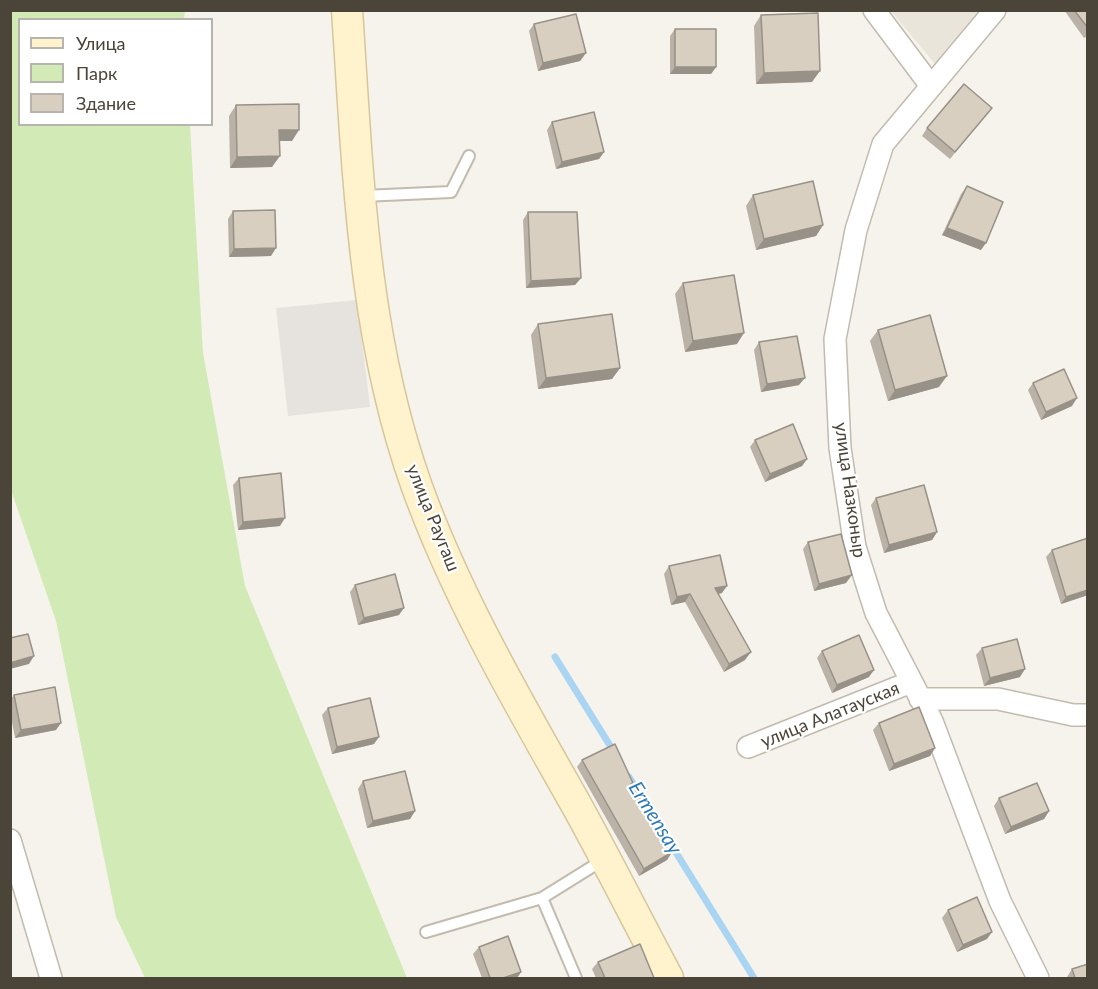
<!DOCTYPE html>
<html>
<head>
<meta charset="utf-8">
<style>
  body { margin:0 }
  #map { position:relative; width:1098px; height:989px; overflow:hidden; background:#f6f3ec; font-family:Lato,sans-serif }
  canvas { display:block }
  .frame { position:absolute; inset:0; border:12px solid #4b4439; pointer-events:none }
  .legend { position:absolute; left:18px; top:18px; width:195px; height:108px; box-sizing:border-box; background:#fff; border:2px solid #b7b4b0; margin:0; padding:8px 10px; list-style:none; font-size:18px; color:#4b4439 }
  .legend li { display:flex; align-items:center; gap:12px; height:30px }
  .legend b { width:30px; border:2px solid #b7b4b0 }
</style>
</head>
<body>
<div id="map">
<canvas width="1098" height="989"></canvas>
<div class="frame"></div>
<ul class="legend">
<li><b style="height:8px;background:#fff3cd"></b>Улица</li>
<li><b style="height:16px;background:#d2eab5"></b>Парк</li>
<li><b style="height:16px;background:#d8cfc1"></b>Здание</li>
</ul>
</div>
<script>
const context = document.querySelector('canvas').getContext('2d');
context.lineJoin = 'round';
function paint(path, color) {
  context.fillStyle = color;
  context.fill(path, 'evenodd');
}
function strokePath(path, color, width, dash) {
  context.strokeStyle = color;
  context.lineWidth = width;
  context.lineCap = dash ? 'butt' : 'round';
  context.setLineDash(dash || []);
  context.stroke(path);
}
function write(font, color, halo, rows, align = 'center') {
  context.font = font + ' Lato,sans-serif';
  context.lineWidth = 4.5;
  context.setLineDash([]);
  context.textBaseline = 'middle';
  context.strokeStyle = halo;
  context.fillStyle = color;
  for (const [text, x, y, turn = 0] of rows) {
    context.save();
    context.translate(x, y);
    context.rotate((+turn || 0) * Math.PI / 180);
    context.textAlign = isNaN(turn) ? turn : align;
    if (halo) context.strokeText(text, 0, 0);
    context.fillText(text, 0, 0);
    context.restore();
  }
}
paint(new Path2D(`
  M891,11h89l-44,54z`), '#eae5da');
paint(new Path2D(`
  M357,300l13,107 -82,9 -12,-108z`), '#e6e2dd');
paint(new Path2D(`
  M10,11h175l-1,8 -164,1v104l170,1 13,228 42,233 162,392h-262l-29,-61 -60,-296 -45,-131z`), '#d2eab5');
strokePath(new Path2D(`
  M555,657l59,95
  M629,777l125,201`), '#a9d4f2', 7);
const lane = new Path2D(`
  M363,196l88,-4 18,-36
  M542,898l34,80
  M426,932l116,-34 61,-38`);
const street = new Path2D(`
  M874,10l57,76
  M995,10l-112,134 -27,86 -21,109 5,109 15,99 21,66 56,108 68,180 38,77
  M920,699h78l75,16h15
  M748,747l163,-65
  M10,840l41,138`);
const secondary = new Path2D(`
  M347,10c11,161 15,324 70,477 41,113 103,218 161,321 31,56 60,114 90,170`);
strokePath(lane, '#c2bbae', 14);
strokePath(street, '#c2bbae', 24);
strokePath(secondary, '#d6c79b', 33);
strokePath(lane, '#fff', 10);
strokePath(street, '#fff', 21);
strokePath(secondary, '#fff3cd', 30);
paint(new Path2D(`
  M1064,10h24v26l-4,2z
  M761,15l51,67 -56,2 -2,-58z
  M534,24l52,29 -6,8 -42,10 -9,-40z
  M675,29l41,38 -5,7h-41v-38z
  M236,105l56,36h-13l-7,26 -42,1 -1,-52z
  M986,115l-36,44 -28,-23 5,-8z
  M552,122l52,30 -5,7 -43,10 -9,-39z
  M967,186l14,64 -39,-15 19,-41z
  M753,195l70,30 -7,11 -60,14 -10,-44z
  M233,211l38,45 -42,1 -1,-38z
  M528,212l53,66 -6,7 -49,3 -3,-68z
  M683,283l54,61 -52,8 -10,-58z
  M538,324l82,44 -8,11 -74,10 -7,-54z
  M878,330l61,57 -51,14 -18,-60z
  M759,342l40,43 -38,7 -7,-42z
  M1033,383l39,23 -31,14 -13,-30z
  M755,440l52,19 -5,7 -37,16 -15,-35z
  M239,478l41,48 -42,4 -5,-45z
  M876,498l61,34 -5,8 -48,13 -13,-48z
  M1088,538v57l-27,9 -15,-47 6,-7z
  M808,542l38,41 -32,8 -11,-42z
  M669,566l53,27 -4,1 27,66 -21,12 -39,-70 -14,3 -7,-31z
  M355,585l44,30 -41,10 -8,-33z
  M982,648l38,29 -36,9 -8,-31z
  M822,651l47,26 -37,16 -15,-35z
  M14,695l42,35 -41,8 -5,-27v-11z
  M328,708l46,36 -42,10 -10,-39z
  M879,723l56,25 -5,8 -41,15 -16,-41z
  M582,760l50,25 40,67 -5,8 -28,16 -62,-109z
  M363,781l52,30 -5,8 -43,9 -9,-39z
  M999,798l50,13 -5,8 -39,15 -11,-28z
  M948,910l39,29 -30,13 -15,-34z
  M479,947l42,25 -4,6h-35l-9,-24z
  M598,962l56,16h-58l-4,-9z
  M1072,969l16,9h-20l-1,-1z`), '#bab2a6');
paint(new Path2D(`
  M586,53l-6,8 -42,10 5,-8z
  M675,67h41l-5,7h-41z
  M820,71l-8,11 -56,2 8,-11z
  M279,130h20l-7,11h-21z
  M604,152l-5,7 -43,10 6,-7z
  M280,156l-8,11 -42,1 7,-11z
  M823,225l-7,11 -60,14 8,-11z
  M947,228l39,15 -5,7 -39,-15z
  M276,248l-5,8 -42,1 5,-8z
  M581,278l-6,7 -49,3 5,-7z
  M744,333l-7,11 -52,8 8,-11z
  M620,368l-8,11 -74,10 8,-11z
  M947,376l-8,11 -51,14 7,-11z
  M805,378l-6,7 -38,7 6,-8z
  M1077,398l-5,8 -31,14 5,-8z
  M807,459l-5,7 -37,16 5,-8z
  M285,518l-5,8 -42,4 5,-8z
  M937,532l-5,8 -48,13 5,-8z
  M852,575l-6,8 -32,8 5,-7z
  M727,586l-5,7 -12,3 5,-8z
  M1088,590v5l-27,9 5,-7z
  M690,594l-5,8 -14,3 6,-8z
  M404,608l-5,7 -41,10 6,-7z
  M751,652l-6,8 -21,12 5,-8z
  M34,656l-5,8 -19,5v-6z
  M1025,669l-5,8 -36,9 6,-8z
  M874,670l-5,7 -37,16 5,-8z
  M61,723l-5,7 -41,8 6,-8z
  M379,737l-5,7 -42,10 5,-7z
  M935,748l-5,8 -41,15 5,-7z
  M415,811l-5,8 -43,9 6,-7z
  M1049,811l-5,8 -39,15 6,-7z
  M672,852l-5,8 -28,16 5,-7z
  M992,932l-5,7 -30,13 6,-7z
  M521,972l-4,6h-14z`), '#979187');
const building = new Path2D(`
  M1074,10h14v18z
  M818,13l2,58 -56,2 -3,-58z
  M576,14l10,39 -43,10 -9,-39z
  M675,29h41v38h-41z
  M964,84l28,24 -37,44 -28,-24z
  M299,104v26h-20l1,26 -43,1 -1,-52z
  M594,112l10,40 -42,10 -10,-40z
  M813,181l10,44 -59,14 -11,-44z
  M967,186l36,16 -17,41 -39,-15z
  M275,210l1,38 -42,1 -1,-38z
  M528,212h49l4,66 -50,3z
  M734,275l10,58 -51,8 -10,-58z
  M612,314l8,54 -74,10 -8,-54z
  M930,315l17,61 -52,14 -17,-60z
  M797,336l8,42 -38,6 -8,-42z
  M1064,369l13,29 -31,14 -13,-29z
  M793,424l14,35 -37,15 -15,-34z
  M281,473l4,45 -42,4 -4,-44z
  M924,485l13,47 -48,13 -13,-47z
  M841,534l11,41 -33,9 -11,-42z
  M1088,538v52l-22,7 -14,-47z
  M720,555l7,31 -12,2 36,64 -22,12 -39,-70 -13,3 -8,-31z
  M395,574l9,34 -40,10 -9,-33z
  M28,634l6,22 -24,7v-25z
  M859,635l15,35 -37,15 -15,-34z
  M1017,639l8,30 -35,9 -8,-30z
  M55,687l6,36 -40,7 -7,-35z
  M370,698l9,39 -42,10 -9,-39z
  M919,707l16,41 -41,16 -15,-41z
  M615,744l18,39 -2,1 41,68 -28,17 -62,-109z
  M405,771l10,40 -42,10 -10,-40z
  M1037,783l12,28 -38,16 -12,-29z
  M977,897l15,35 -29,13 -15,-35z
  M508,936l13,36 -18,6h-13l-11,-31z
  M640,944l14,34h-49l-7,-16z
  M1088,964v14h-13l-3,-9z`);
paint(building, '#d8cfc1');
strokePath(building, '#979187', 1.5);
write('18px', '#4b4439', '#fff', [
  ["улица Назконыр",850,490,82],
  ["улица Раугаш",433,518,68],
  ["улица Алатауская",830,715,-22]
]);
write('italic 20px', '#2e7ab2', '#fff', [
  ["Ermensay",655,818,58]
]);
</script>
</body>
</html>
